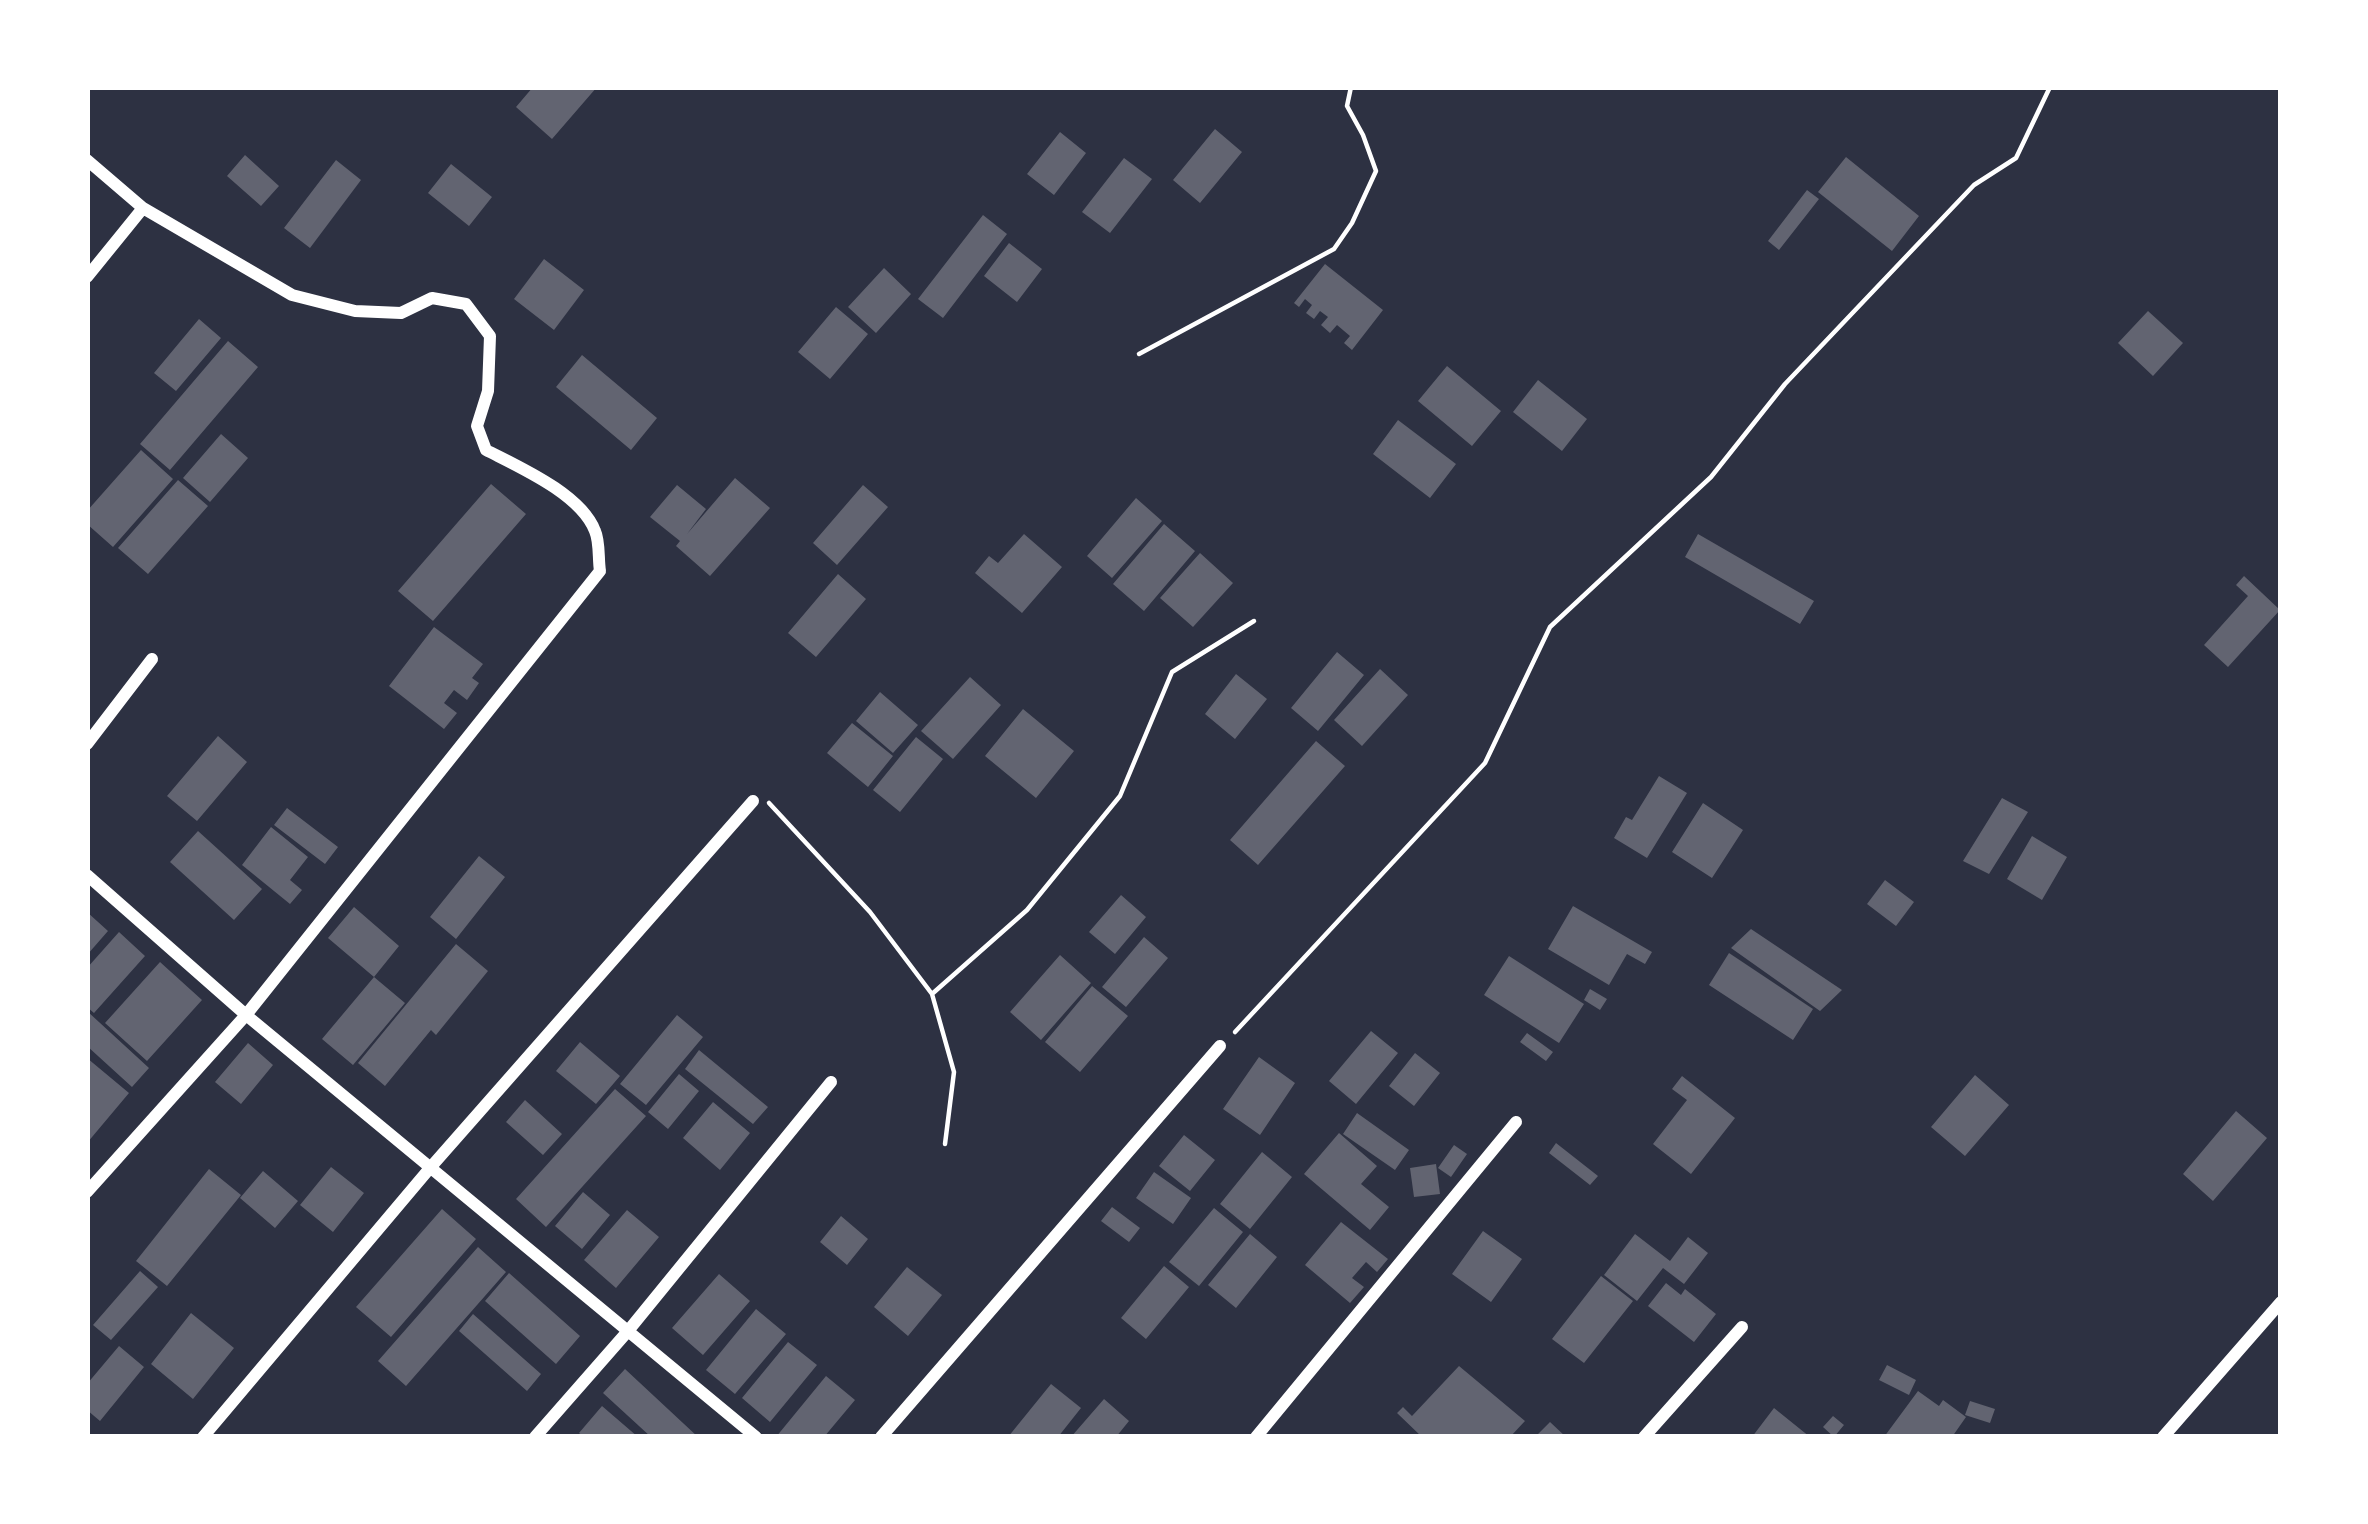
<!DOCTYPE html>
<html>
<head>
<meta charset="utf-8">
<style>
  body { margin:0 }
  #map { position:relative; width:2368px; height:1524px; overflow:hidden; background:#2d3142; font-family:"Titillium Web",sans-serif }
  canvas { display:block }
  .frame { position:absolute; inset:0; border:90px solid #fff; pointer-events:none }
</style>
</head>
<body>
<div id="map">
<canvas width="2368" height="1524"></canvas>
<div class="frame"></div>
</div>
<script>
const context = document.querySelector('canvas').getContext('2d');
context.lineJoin = 'round';
function paint(path, color) {
  context.fillStyle = color;
  context.fill(path, 'evenodd');
}
function strokePath(path, color, width, dash) {
  context.strokeStyle = color;
  context.lineWidth = width;
  context.lineCap = dash ? 'butt' : 'round';
  context.setLineDash(dash || []);
  context.stroke(path);
}
paint(new Path2D(`
  M533,87h64l-45,52 -36,-32z
  M1215,129l27,23 -42,51 -27,-23z
  M1060,132l26,21 -32,42 -27,-21z
  M245,155l34,31 -18,20 -34,-30z
  M1846,157l73,59 -27,35 -74,-59z
  M1124,158l28,21 -42,54 -28,-21z
  M336,160l25,20 -51,68 -26,-20z
  M451,164l41,33 -23,29 -41,-33z
  M1807,190l12,9 -40,51 -11,-9z
  M983,215l24,19 -64,84 -25,-19z
  M1009,243l33,26 -25,33 -33,-26z
  M544,259l40,31 -30,40 -40,-31z
  M1325,264l58,46 -31,40 -8,-7 6,-7 -13,-11 -7,8 -9,-8 7,-8 -8,-6 -6,8 -8,-6 6,-8 -7,-6 -6,8 -5,-4z
  M884,268l27,26 -35,39 -28,-26z
  M836,307l32,27 -38,45 -32,-27z
  M2148,311l35,32 -30,33 -35,-33z
  M199,319l22,19 -45,53 -22,-18z
  M228,341l30,26 -88,103 -30,-26z
  M582,355l75,63 -26,32 -75,-63z
  M1447,366l54,45 -29,35 -54,-45z
  M1538,380l49,39 -25,32 -49,-39z
  M1398,420l58,44 -26,34 -57,-44z
  M221,434l27,24 -38,44 -27,-24z
  M141,450l32,29 -60,68 -26,-23v-13z
  M735,478l35,30 -60,68 -34,-30 4,-5 -30,-24 27,-32 29,24 -19,25z
  M178,480l30,26 -60,68 -30,-26z
  M491,484l35,30 -93,107 -35,-30z
  M863,485l25,22 -51,58 -24,-22z
  M1136,498l26,23 -50,57 -25,-22z
  M1164,524l31,27 -51,60 -31,-27z
  M1024,534l38,33 -40,46 -47,-40 14,-17 9,7z
  M1698,534l116,67 -14,23 -115,-67z
  M1200,553l33,30 -40,44 -33,-29z
  M838,574l28,25 -50,58 -28,-24z
  M2244,576l36,34 -52,57 -24,-22 44,-49 -12,-11z
  M434,627l49,37 -11,14 7,5 -12,17 -13,-10 -10,13 13,10 -13,16 -55,-43z
  M1337,652l27,23 -46,56 -27,-23z
  M1380,669l28,26 -46,51 -28,-26z
  M1236,674l31,25 -32,40 -30,-25z
  M970,677l31,28 -48,54 -32,-28z
  M880,692l38,33 -25,28 -37,-32z
  M1023,709l51,42 -38,47 -51,-42z
  M852,723l41,33 -25,31 -41,-34z
  M218,736l29,26 -50,59 -30,-25z
  M916,737l27,22 -43,53 -27,-22z
  M1316,741l29,25 -87,99 -28,-25z
  M1659,776l28,17 -40,65 -33,-20 12,-21 6,3z
  M2002,798l26,14 -39,62 -26,-13z
  M1703,803l40,27 -31,48 -40,-26z
  M287,808l51,39 -13,17 -51,-39z
  M271,827l37,30 -18,23 12,10 -12,14 -48,-39z
  M198,831l64,58 -28,31 -64,-58z
  M2032,836l35,21 -25,43 -35,-21z
  M479,856l26,21 -49,62 -26,-22z
  M1885,880l29,22 -18,24 -29,-22z
  M1121,895l25,22 -31,37 -26,-22z
  M1573,906l79,46 -7,12 -18,-10 -18,31 -61,-36z
  M354,907l45,39 -25,31 31,26 -52,62 -31,-26 52,-62 -46,-39z
  M87,912l21,19 -21,24z
  M1751,929l91,61 -22,21 -89,-63z
  M119,932l26,24 -51,57 -7,-6v-39z
  M1144,937l24,21 -42,49 -24,-20z
  M456,944l32,27 -52,64 -5,-5 -46,56 -27,-23z
  M1729,953l84,56 -20,31 -84,-55z
  M1060,955l31,28 -50,57 -31,-28z
  M1509,956l75,48 -25,39 -75,-48z
  M160,962l42,38 -55,61 -42,-38z
  M1092,986l36,30 -48,56 -35,-30z
  M1590,989l17,10 -7,11 -16,-10z
  M87,1011l62,57 -17,19 -45,-41z
  M677,1015l26,22 -57,68 -26,-21z
  M1371,1031l27,22 -42,51 -27,-23z
  M1527,1033l26,19 -7,9 -26,-19z
  M580,1042l40,34 -24,28 -40,-33z
  M248,1043l25,22 -32,39 -26,-22z
  M699,1050l69,57 -15,17 -68,-55z
  M1415,1053l25,20 -26,33 -25,-20z
  M1259,1057l36,26 -35,52 -37,-26z
  M87,1058l42,35 -42,50z
  M679,1074l20,17 -31,38 -20,-17z
  M1975,1075l34,30 -44,51 -34,-29z
  M1682,1076l53,42 -44,56 -38,-30 34,-44 -15,-11z
  M615,1089l31,27 -100,111 -30,-28z
  M525,1100l37,34 -19,21 -37,-33z
  M713,1102l37,31 -30,37 -37,-32z
  M2236,1111l31,27 -54,63 -30,-27z
  M1357,1113l52,37 -14,20 -52,-36z
  M1339,1133l38,33 -16,18 28,23 -19,23 -66,-56z
  M1184,1135l31,25 -25,31 -31,-25z
  M1556,1143l42,33 -8,9 -41,-32z
  M1454,1145l13,9 -16,23 -13,-9z
  M1262,1152l30,25 -42,52 -30,-25z
  M1436,1164l4,30 -26,3 -4,-29z
  M331,1167l33,26 -31,39 -33,-27z
  M209,1169l32,26 -74,91 -31,-25z
  M263,1171l35,30 -23,27 -35,-30z
  M1154,1172l37,26 -18,26 -37,-26z
  M583,1192l27,23 -28,34 -27,-23z
  M1112,1207l28,21 -11,14 -28,-21z
  M1214,1208l29,24 -44,54 -30,-24z
  M442,1209l34,30 -85,98 -35,-30z
  M627,1210l32,27 -43,51 -32,-28z
  M841,1216l27,23 -21,26 -27,-23z
  M1341,1222l47,37 -11,13 -11,-10 -14,16 12,9 -14,16 -45,-38z
  M1483,1231l39,28 -31,43 -39,-28z
  M1250,1234l27,23 -41,51 -28,-23z
  M1635,1234l35,27 18,-24 20,16 -24,31 -21,-16 -26,33 -33,-26z
  M478,1247l28,25 -100,114 -28,-25z
  M1164,1266l25,21 -43,52 -25,-21z
  M907,1267l35,28 -34,41 -34,-29z
  M140,1271l18,16 -47,53 -18,-15z
  M509,1273l71,63 -24,28 -71,-63z
  M719,1274l31,27 -47,54 -31,-27z
  M1601,1276l32,25 -49,62 -32,-24z
  M1666,1283l15,12 4,-6 31,25 -22,28 -46,-36z
  M756,1309l30,25 -51,60 -29,-24z
  M191,1313l43,35 -41,51 -42,-35z
  M473,1314l68,60 -14,17 -68,-60z
  M788,1342l29,23 -47,57 -28,-24z
  M119,1346l25,21 -44,54 -13,-11v-26z
  M1887,1365l29,15 -7,15 -30,-15z
  M1459,1366l66,55 -15,16h-88l-25,-24 6,-6 9,9z
  M625,1369l73,68h-47l-48,-44z
  M826,1376l29,24 -31,37h-48z
  M1051,1384l30,24 -23,29h-50z
  M1918,1391l21,15 4,-6 23,17 -14,20h-68z
  M1104,1399l25,22 -13,16h-45z
  M1970,1401l25,8 -5,14 -25,-8z
  M602,1406l36,31h-54l-5,-4z
  M1774,1408l36,29h-58z
  M1833,1416l11,9 -10,12 -11,-10z
  M1550,1422l16,15h-31z`), '#626471');
strokePath(new Path2D(`
  M1139,354l195,-105 18,-26 24,-52 -13,-36 -16,-29 4,-19
  M769,803l101,109 62,82 22,78 -9,72
  M932,994l95,-84 93,-114 52,-124 82,-51
  M1235,1032l250,-269 65,-136 161,-150 74,-93 189,-199 42,-27 34,-71`), '#fff', 4.5);
strokePath(new Path2D(`
  M87,160l56,48 149,87 63,16 46,2 31,-15 34,6 24,32 -2,55 -11,35 9,24c33,17 95,44 109,81 5,11 3,28 5,40l-354,444 -159,177
  M87,277l56,-69
  M87,744l65,-85
  M87,875l159,140 510,422
  M203,1437l227,-269 323,-367
  M535,1437l93,-106 203,-249
  M881,1437l339,-391
  M1256,1437l260,-315
  M1644,1437l98,-110
  M2163,1437l118,-135`), '#fff', 12);
</script>
</body>
</html>
